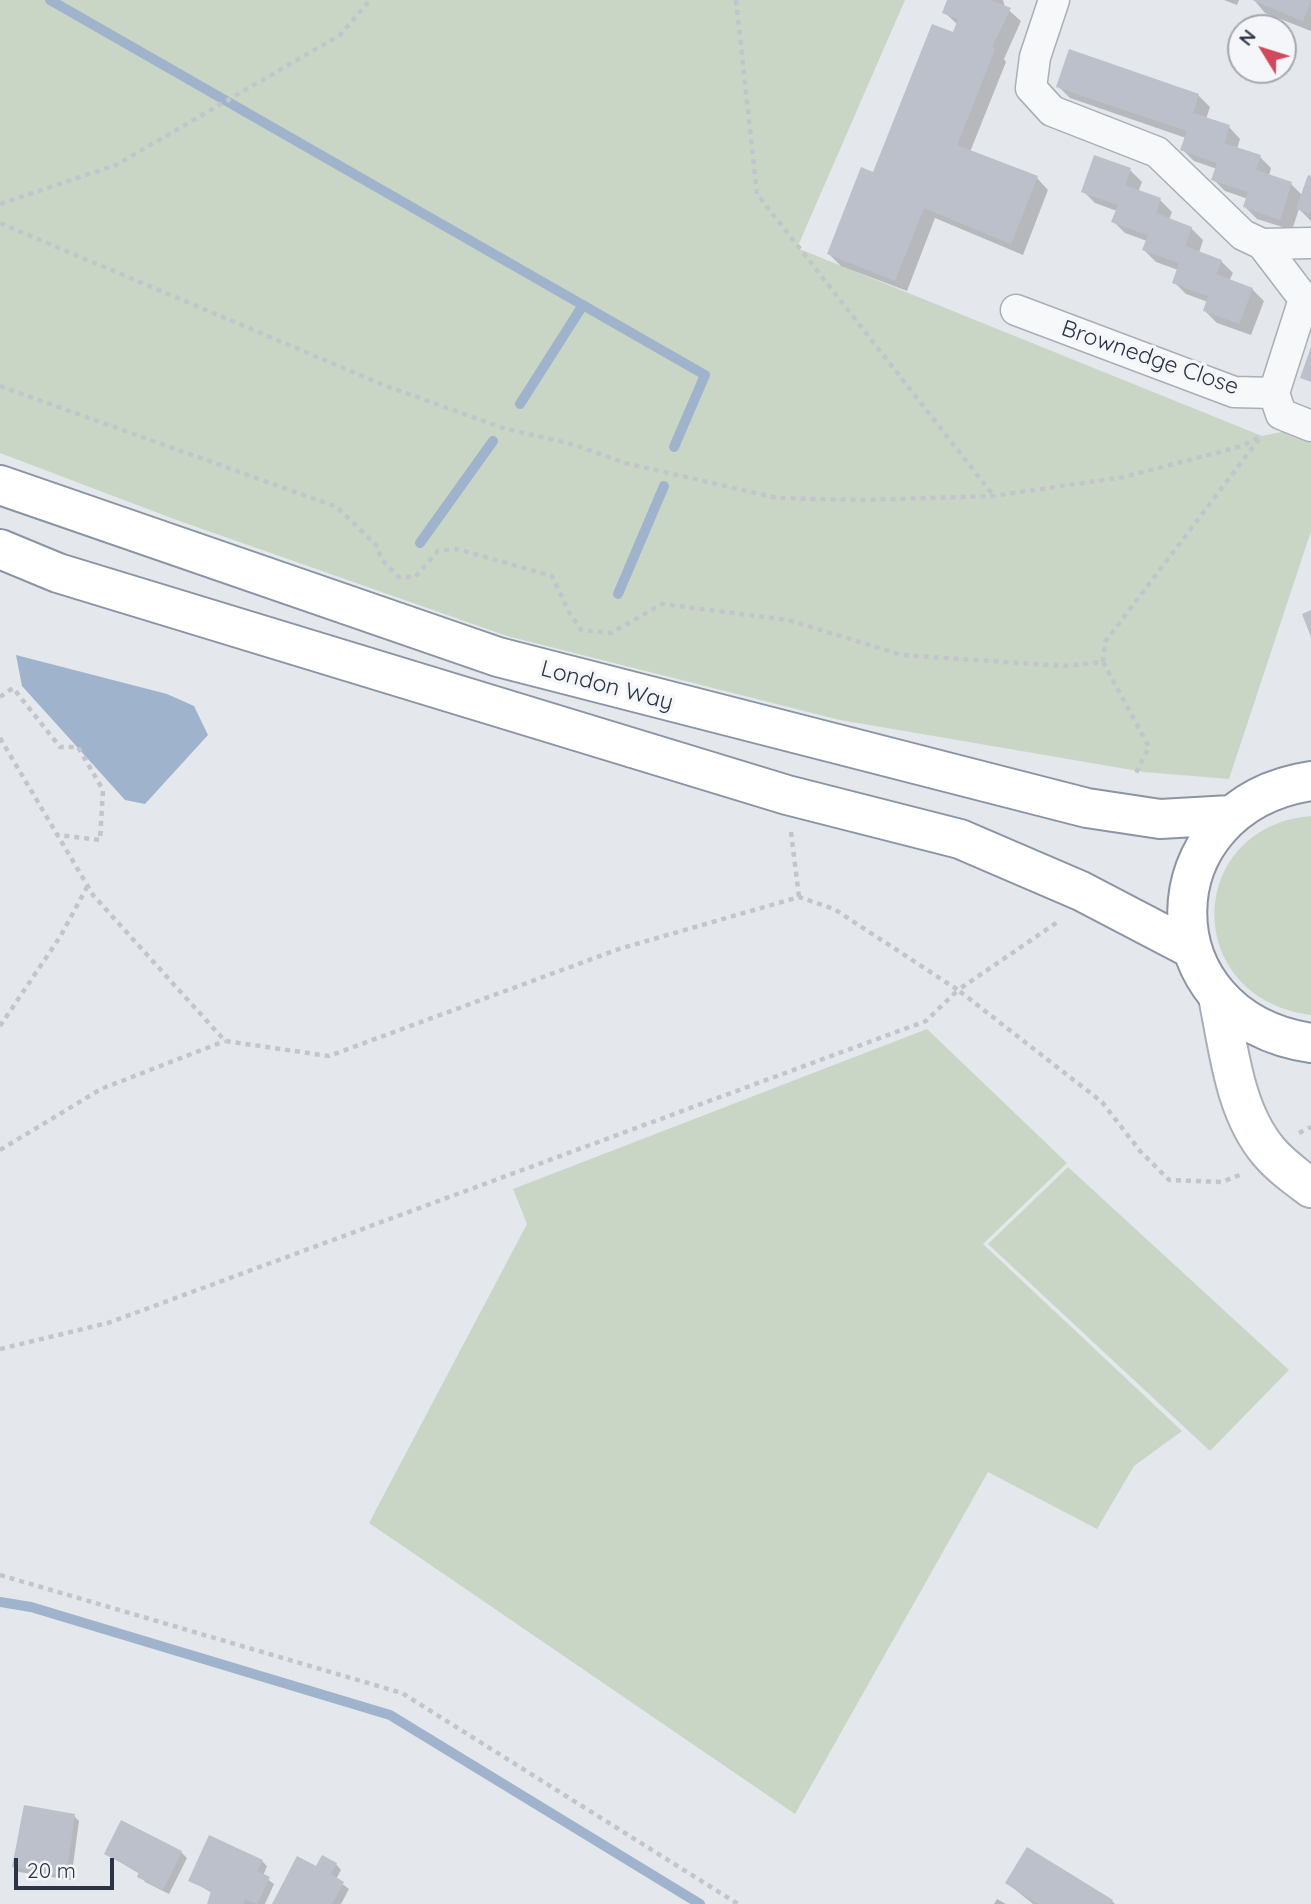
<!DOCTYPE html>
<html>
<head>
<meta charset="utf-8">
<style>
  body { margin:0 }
  #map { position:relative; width:1311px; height:1904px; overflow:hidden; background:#e4e7ec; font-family:Quicksand,sans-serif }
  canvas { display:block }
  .north { position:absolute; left:1227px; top:14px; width:70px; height:70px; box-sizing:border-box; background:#f4f6f9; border:2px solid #a4a8b1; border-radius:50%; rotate:308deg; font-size:19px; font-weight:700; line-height:28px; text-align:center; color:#2b3445 }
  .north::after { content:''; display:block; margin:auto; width:24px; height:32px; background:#d1495b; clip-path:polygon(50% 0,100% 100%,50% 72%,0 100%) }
  .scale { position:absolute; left:14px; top:1858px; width:100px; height:32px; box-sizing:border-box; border:4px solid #2b3445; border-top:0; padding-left:9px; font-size:21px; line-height:24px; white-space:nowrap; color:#2b3445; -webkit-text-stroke:5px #f4f6f9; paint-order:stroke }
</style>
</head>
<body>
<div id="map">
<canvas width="1311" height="1904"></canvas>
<div class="north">N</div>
<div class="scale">20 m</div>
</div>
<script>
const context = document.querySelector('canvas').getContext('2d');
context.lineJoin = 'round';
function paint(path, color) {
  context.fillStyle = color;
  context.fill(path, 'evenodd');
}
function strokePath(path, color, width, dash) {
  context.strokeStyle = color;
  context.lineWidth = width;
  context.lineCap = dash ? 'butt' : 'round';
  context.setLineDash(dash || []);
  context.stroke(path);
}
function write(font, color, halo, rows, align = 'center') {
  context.font = font + ' Quicksand,sans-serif';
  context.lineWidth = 7;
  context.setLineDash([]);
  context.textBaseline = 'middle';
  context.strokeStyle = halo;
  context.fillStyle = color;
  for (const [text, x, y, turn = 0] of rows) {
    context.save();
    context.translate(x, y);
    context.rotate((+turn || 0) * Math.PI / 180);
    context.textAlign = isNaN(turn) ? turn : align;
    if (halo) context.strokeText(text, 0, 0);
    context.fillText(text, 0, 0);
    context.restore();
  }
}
paint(new Path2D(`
  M0,0h905l-108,248 465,188 24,-5 25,12v88l-82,248 -85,-7 -304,-52 -333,-84 -333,-117 -174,-66z
  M1311,816v199c-130,-17 -127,-188 0,-199z
  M927,1029l140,134 -84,81 199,187 -48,35 -37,63 -109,-57 -193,342 -426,-291 158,-299 -14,-35z
  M1068,1167l221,203 -79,81 -222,-207z`), '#c9d6c5');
paint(new Path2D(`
  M16,655l151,39 27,12 14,29 -63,69 -20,-4 -103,-114z`), '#9fb4cc');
paint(new Path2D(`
  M949,0h54l2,7 16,14 -17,38 2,3 -36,90 67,26 11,12 -25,65 -88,-37 -28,73 -66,-25 -12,-12 125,-219 4,-10 -14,-13z
  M1224,0h15l-2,5z
  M1254,0h57v31l-46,-18z
  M1058,86l140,9 12,12 -4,12 23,8 11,12 -3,10 23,8 11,11 -2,8 22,8 12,12 8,-18v43l-12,-12 -7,21 -35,-11 -12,-12 3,-8 -23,-8 -12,-12 4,-10 -23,-8 -12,-12 4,-11 -116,-40z
  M1130,170l12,12 -4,10 22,8 12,12 -3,8 22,8 12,12 -4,13 22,8 12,12 -4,8 23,8 12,12 -13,34 -34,-12 -12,-12 3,-9 -22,-8 -12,-12 4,-12 -22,-8 -12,-12 3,-9 -22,-8 -12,-12 4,-10 -22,-8 -12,-12z
  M74,1816l5,5 -8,59 -52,-8 -6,-6z
  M181,1852l6,6 -18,36 -24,-12 -5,-8 -34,-20z
  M262,1861l5,5 -4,10 11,8 -9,20h-57l4,-11 -22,-13z
  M336,1864l5,6 -5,9 13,10 -8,15h-67l42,-36z
  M1007,1883l105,18 3,3h-82z
  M997,1899l9,5h-12z`), '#0003');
strokePath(new Path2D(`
  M50,0l655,375 -31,72
  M520,404l63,-99
  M420,543l73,-102
  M618,594l46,-108
  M0,1602l31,5 359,108 310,189`), '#9fb4cc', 10);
paint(new Path2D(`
  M947,0h43l21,8 -19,39 3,2 -38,96 81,31 -27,68 -87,-36 -29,73 -68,-27 34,-87 12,5 59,-148 21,8 5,-13 -16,-6z
  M1252,0h59l-8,21z
  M1069,49l130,45 -6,19 37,12 -6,18 37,12 -5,15 36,12 -12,38 -37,-13 5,-15 -37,-12 6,-17 -37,-13 7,-19 -131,-44z
  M1094,155l37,13 -6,17 36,13 -5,15 36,14 -7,19 37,14 -6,14 37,14 -14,36 -36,-13 5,-15 -36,-13 7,-20 -37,-13 6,-15 -37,-13 7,-17 -37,-13z
  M1308,175l3,1v38l-15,-5z
  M1311,347v35l-11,-4z
  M1311,610v27l-9,-23z
  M24,1805l51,9 -9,62 -54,-9z
  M121,1820l61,31 -19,39 -26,-13 2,-5 -35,-18z
  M209,1835l54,25 -6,11 13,6 -13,27 -12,-5 -2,5h-36l4,-13 -23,-10z
  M1027,1847l86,53 -3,4h-72l-33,-21z
  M322,1855l15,8 -6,11 13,8 -12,22h-60l25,-48 19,10z`), '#bbc0ca');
const street = new Path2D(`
  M1054,0l-19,57 -4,31 21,23 105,41 86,83 19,9 49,-1
  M1262,244l42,55 -30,94
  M1016,310l218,82 40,1 7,21 30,12`);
const secondary = new Path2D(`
  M1218,997c11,52 16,114 51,155 12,14 27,25 42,36`);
const highway = new Path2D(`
  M0,485l498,172 589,151 73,11 71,-4
  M0,549l58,24 729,222 173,44 121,52 111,58
  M1311,781c-164,25 -166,237 0,262`);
strokePath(street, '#a9aeb7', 33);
strokePath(secondary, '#a9aeb7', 42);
strokePath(highway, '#8b94a3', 42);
strokePath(new Path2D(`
  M736,0l21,194 236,301
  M0,204l116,-39 224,-130 30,-35
  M0,223l386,163 117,42 72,17 50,18 152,35 85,2 131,-4 131,-19 118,-31 20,-10
  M0,386l337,121 41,40 3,12 18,18h16l23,-26 19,-2 95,27 17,36 12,18 30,3 51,-29 126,16 114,35 162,11 39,-4 46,85 -13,26
  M1103,662l2,-20 154,-203
  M0,697l13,-9 47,59h18l25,43 -3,50 -42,-5
  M0,738l93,157 132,146 104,15 290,-107 180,-52 35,12 124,81 101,-69
  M791,832l8,65
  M0,1026l60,-89 27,-50
  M1299,1133l12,-6
  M0,1150l101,-61 124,-48
  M0,1349l108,-26 818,-302 32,-31 144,112 38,49 29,29 53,2 20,-8
  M0,1575l402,118 336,211`), '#c2c5cb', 4.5, [5, 5]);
strokePath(street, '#f7f8fa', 30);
strokePath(secondary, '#fff', 38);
strokePath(highway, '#fff', 38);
write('23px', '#2b3445', '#f4f6f9', [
  ["Brownedge Close",1150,358,19],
  ["London Way",607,686,15]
]);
</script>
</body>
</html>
